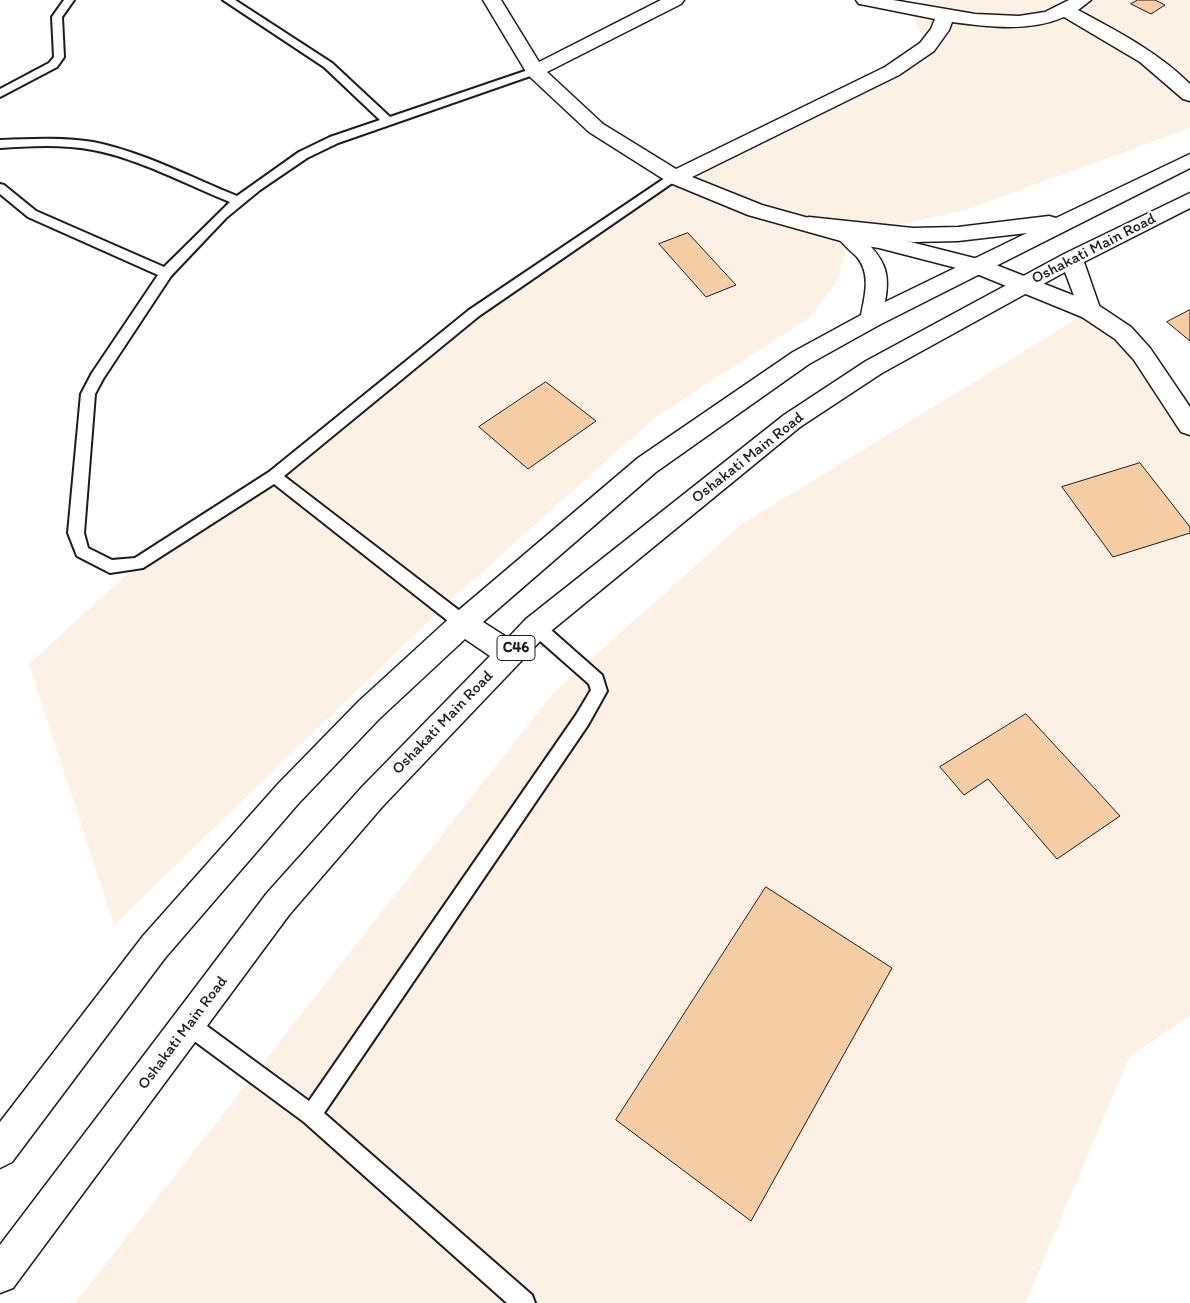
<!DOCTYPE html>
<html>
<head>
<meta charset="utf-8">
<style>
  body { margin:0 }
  canvas { display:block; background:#fff }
</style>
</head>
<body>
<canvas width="1190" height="1303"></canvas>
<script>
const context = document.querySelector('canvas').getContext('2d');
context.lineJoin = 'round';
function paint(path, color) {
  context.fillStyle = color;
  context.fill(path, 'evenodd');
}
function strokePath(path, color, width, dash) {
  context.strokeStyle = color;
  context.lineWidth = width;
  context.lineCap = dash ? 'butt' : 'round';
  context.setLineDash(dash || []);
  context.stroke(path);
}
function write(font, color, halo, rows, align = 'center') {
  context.font = font + ' Itim,sans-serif';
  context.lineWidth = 4;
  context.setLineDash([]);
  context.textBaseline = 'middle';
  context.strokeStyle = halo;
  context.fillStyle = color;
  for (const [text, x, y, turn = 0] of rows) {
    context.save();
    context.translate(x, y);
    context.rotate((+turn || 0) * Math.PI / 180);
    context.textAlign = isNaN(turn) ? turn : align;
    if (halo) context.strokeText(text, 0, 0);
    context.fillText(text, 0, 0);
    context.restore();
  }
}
paint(new Path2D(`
  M925,0h265v128l-225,82 -116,26 -11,43 -28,38 -157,102 -211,189 -328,317 -85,-261 109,-100 136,-88 200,-163 201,-136 252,-130 -18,-39z
  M1090,311l33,22 67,93v589l-61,43 -104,245h-950l479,-611 188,-168z`), '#fdf0e4');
const building = new Path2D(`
  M1138,0h17l10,5 -14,9 -20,-10z
  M688,233l48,52 -30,12 -47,-53z
  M1190,310v31l-23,-19z
  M546,382l50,39 -68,48 -49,-42z
  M1140,463l50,64v6l-77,24 -51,-70z
  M1026,714l94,102 -63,43 -69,-80 -24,16 -24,-28z
  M766,887l126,81 -141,253 -135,-101z`);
paint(building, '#f7cda6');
strokePath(building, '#1c1c1c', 1);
const lane = new Path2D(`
  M64,0h10l-12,17 2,40 -7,10 -57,30v-8l49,-26 5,-6 -2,-40z
  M223,0h12l97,63 58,54 141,-48 4,-1 6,3 -2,2 -201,70 -31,15 -47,32 -34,28 -55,58 -68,103 -8,15 -11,139 4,15 24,12 23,-2 134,-86 200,-162 202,-136 4,-1 6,4 -202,139 -195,160 185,142 2,5 -2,5 -6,2 -6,-2 -183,-144 -131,84 -33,5 -33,-17 -9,-23 13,-139 11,-21 66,-98 -130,-58 -28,-23v-10l4,1 32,26 128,56 66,-65c-45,-18 -90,-43 -137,-52 -31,-6 -62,-4 -93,-2v-8c31,-1 62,-3 93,2 50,10 97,35 144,54l62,-44 31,-15 50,-17 -56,-53z
  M536,620l6,2 60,53 5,16 -19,34 -264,388 208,182 3,8h-28l-203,-181 -122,-90 -3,-7 3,-7 7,-3 7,3 113,83 267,-386 15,-25 -2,-6 -59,-52 -2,-5 2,-5z`);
const street = new Path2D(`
  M483,0h18l38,62 122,-62h23l-3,4 -134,68 56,52 73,45 209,-102 35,-24 11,-14 4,-10 -70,-14 -6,-1 -3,-4h37l82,14 44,2 26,-4 24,-12h22l-13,10c39,21 80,42 112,74v17l-7,-2 -43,-37 -76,-45c-34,15 -75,10 -112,5l-3,8 -15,21 -35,24 -207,102 70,28 86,24 31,5 107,27 112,44 33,22 19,21 40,59v28l-9,-3 -47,-72 -19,-21 -33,-22 -110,-45 -93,-24 -31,-5 -100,-28 -80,-33 -79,-50 -61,-57z`);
const primary = new Path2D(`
  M1190,154v14l-311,157 -70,39 -153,108 -173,150 25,16 18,-19 258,-204 82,-54 198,-107 126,-61v15l-106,54 17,49 -3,6 -8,2 -8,-2 -17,-45 -183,101 -82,54 -254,208 -164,172 -93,108 -276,373 -13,5v-48l267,-352 95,-106 128,-131 -25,-17 -86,80 -81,85 -133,154 -153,204 -12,6v-46l143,-186 135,-152 81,-83 94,-86 185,-157 155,-106 68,-37c4,-20 10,-41 -4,-58 -7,-7 -15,-13 -20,-21l2,-2 -37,-5 -4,-5 4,-5 7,-2 104,11 45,-1 91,-11 7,2zM1027,233l-142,69c6,-30 -1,-44 -24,-65l52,5 45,-1z`);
strokePath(lane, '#1c1c1c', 4);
strokePath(street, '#1c1c1c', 3);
strokePath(primary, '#1c1c1c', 3);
paint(lane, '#fff');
paint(street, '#fff');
paint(primary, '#fff');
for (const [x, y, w] of [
  [516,648,38]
]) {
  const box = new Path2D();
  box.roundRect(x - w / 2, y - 12.5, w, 25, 4);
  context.fillStyle = '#fff';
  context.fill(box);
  strokePath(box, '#1c1c1c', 1);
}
write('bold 15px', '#1c1c1c', null, [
  ["C46",516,648]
]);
write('16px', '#1c1c1c', '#fff', [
  ["Oshakati Main Road",1094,249,-27],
  ["Oshakati Main Road",748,458,-38],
  ["Oshakati Main Road",443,723,-46],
  ["Oshakati Main Road",183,1033,-53]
]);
</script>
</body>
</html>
